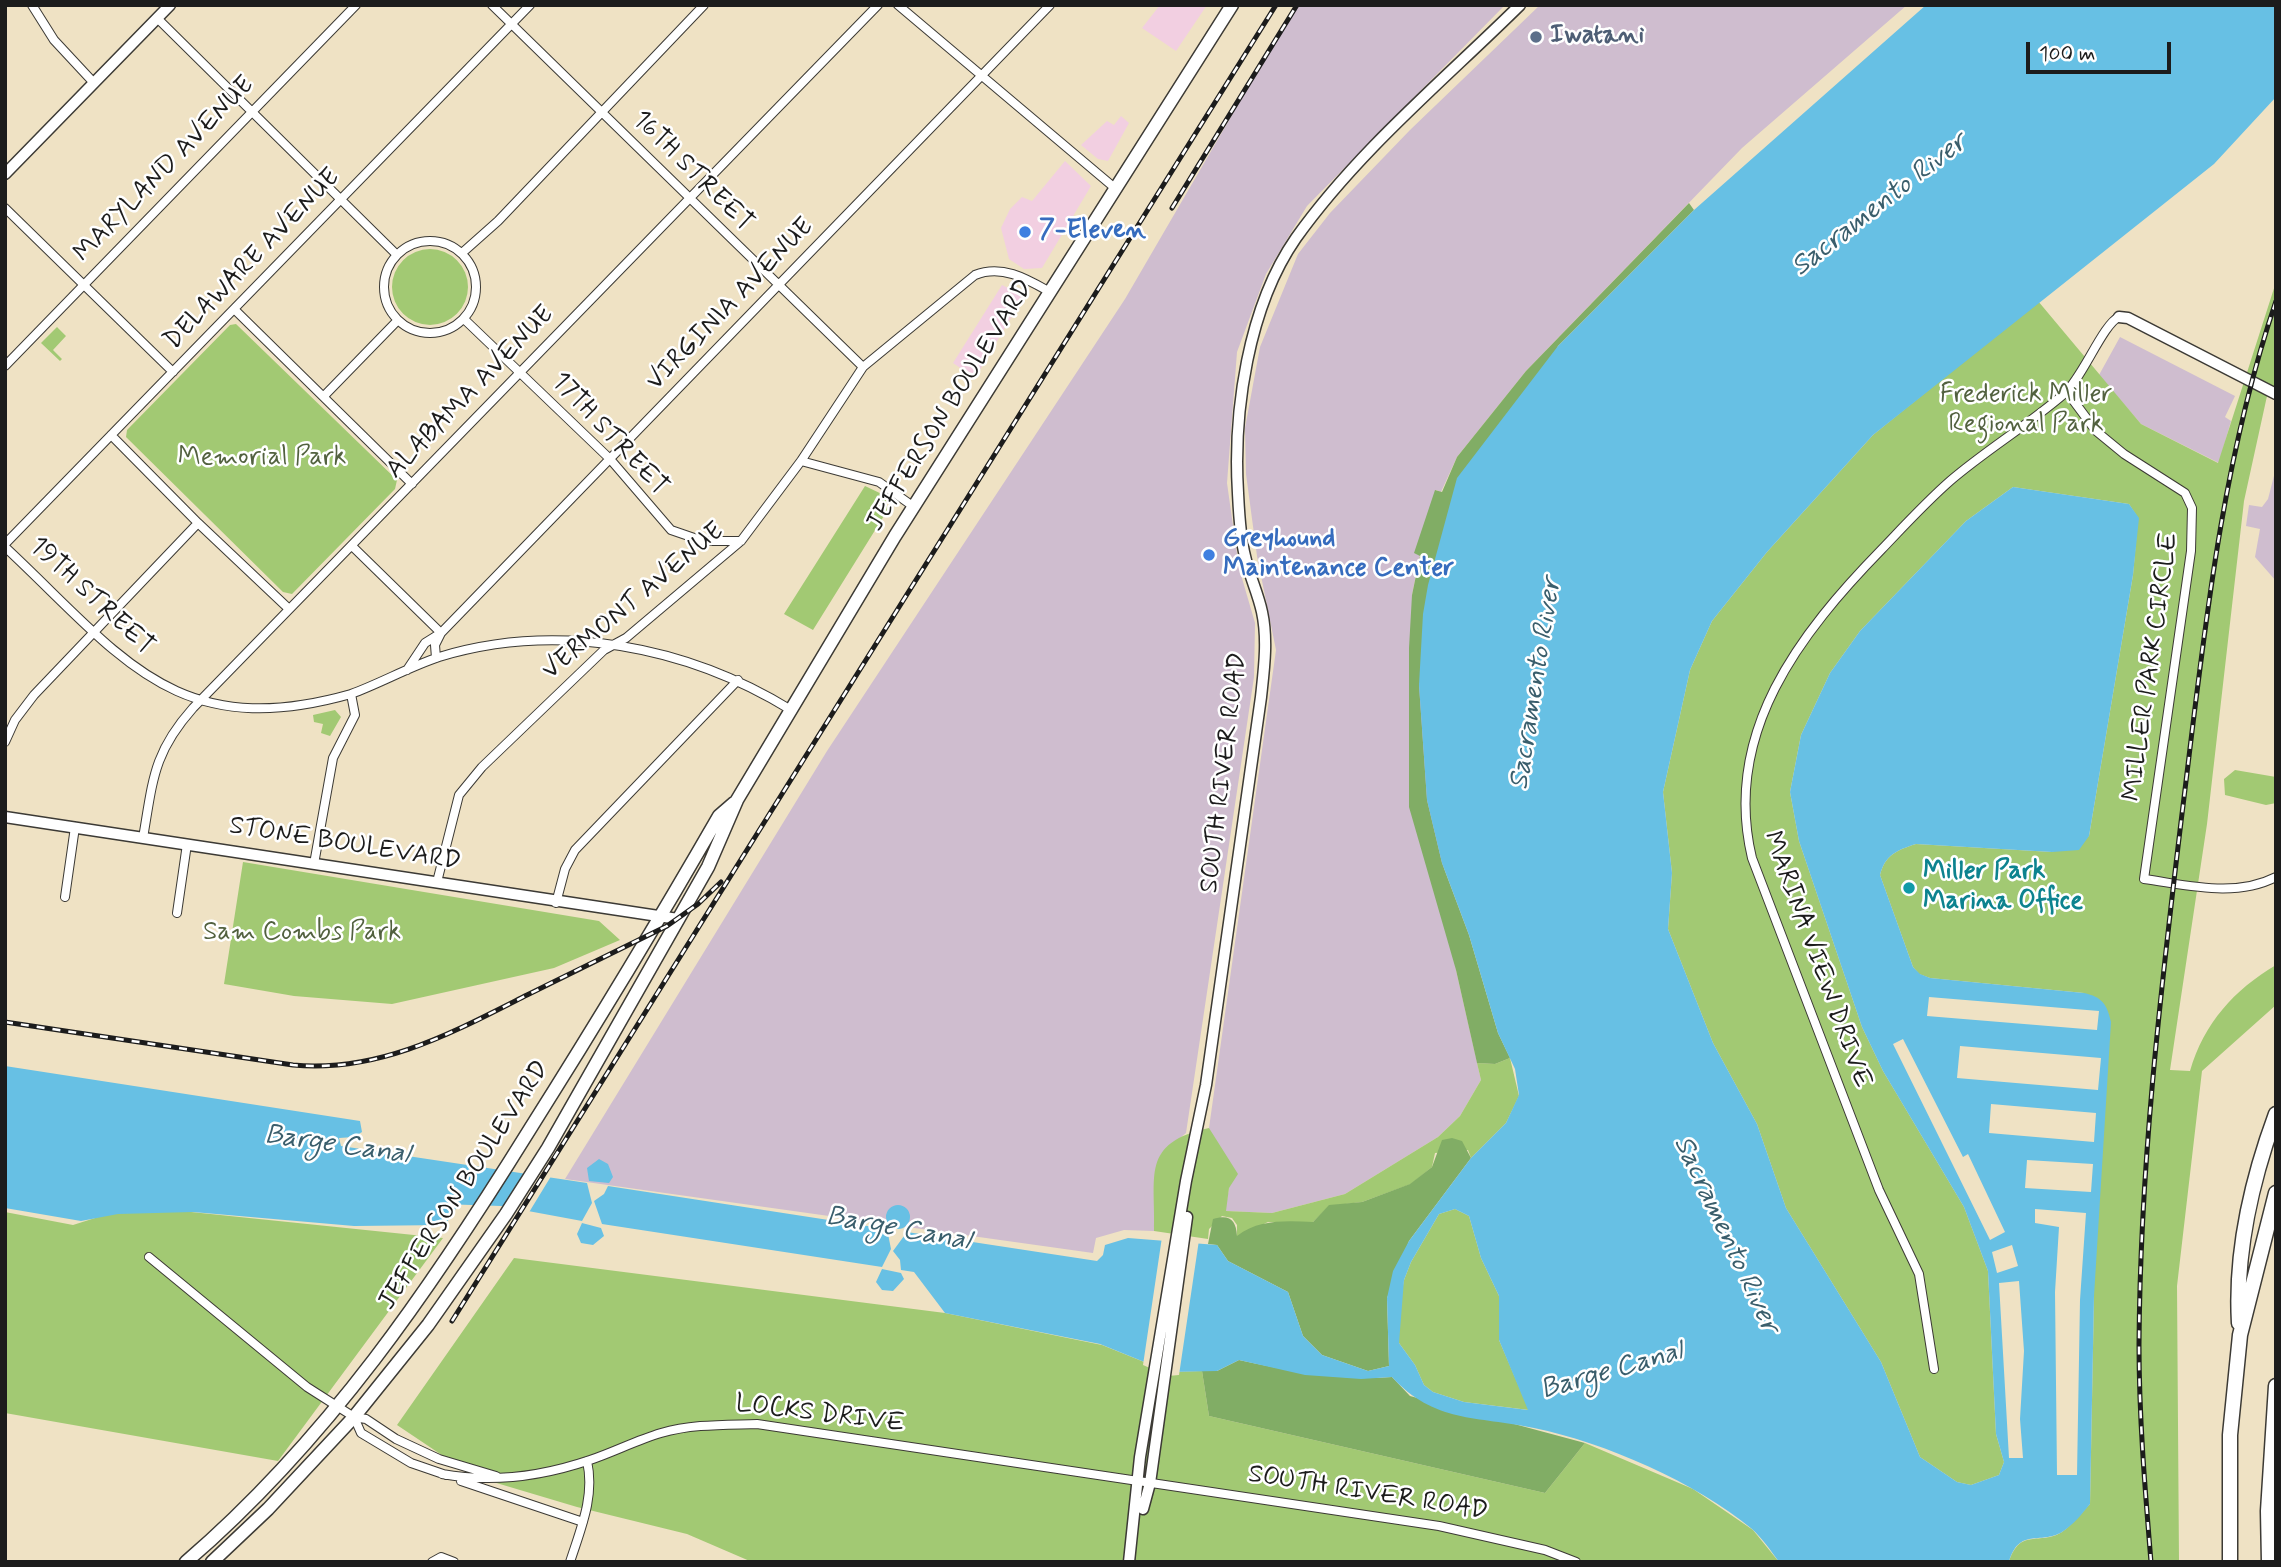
<!DOCTYPE html>
<html>
<head>
<meta charset="utf-8">
<style>
  body { margin:0 }
  #map { position:relative; width:2281px; height:1567px; overflow:hidden; background:#efe2c4; font-family:Mynerve,sans-serif }
  canvas { display:block }
  .frame { position:absolute; inset:0; border:7px solid #1c1c1c; pointer-events:none }
  .scale { position:absolute; left:2026px; top:42px; width:145px; height:32px; box-sizing:border-box; border:4px solid #1c1c1c; border-top:0; padding-left:9px; font-size:21px; line-height:24px; white-space:nowrap; color:#1c1c1c; -webkit-text-stroke:5px #fff; paint-order:stroke }
</style>
</head>
<body>
<div id="map">
<canvas width="2281" height="1567"></canvas>
<div class="frame"></div>
<div class="scale">100 m</div>
</div>
<script>
const context = document.querySelector('canvas').getContext('2d');
context.lineJoin = 'round';
function paint(path, color) {
  context.fillStyle = color;
  context.fill(path, 'evenodd');
}
function strokePath(path, color, width, dash) {
  context.strokeStyle = color;
  context.lineWidth = width;
  context.lineCap = dash ? 'butt' : 'round';
  context.setLineDash(dash || []);
  context.stroke(path);
}
function write(font, color, halo, rows, align = 'center') {
  context.font = font + ' Mynerve,sans-serif';
  context.lineWidth = 5;
  context.setLineDash([]);
  context.textBaseline = 'middle';
  context.strokeStyle = halo;
  context.fillStyle = color;
  for (const [text, x, y, turn = 0] of rows) {
    context.save();
    context.translate(x, y);
    context.rotate((+turn || 0) * Math.PI / 180);
    context.textAlign = isNaN(turn) ? turn : align;
    if (halo) context.strokeText(text, 0, 0);
    context.fillText(text, 0, 0);
    context.restore();
  }
}
paint(new Path2D(`
  M1160,5h47l-31,46 -34,-23z
  M1121,116l8,7 -21,38 -10,-2 -17,-14 26,-24 7,4z
  M1065,161l26,25 -49,82 -18,1 -15,-10 -8,-31 9,-19 12,-12 10,4z
  M1002,285l22,11 -49,82 -22,-15z`), '#f2cfe1');
paint(new Path2D(`
  M1296,5h209l-198,201 -41,68 -29,78 -10,131 12,85 16,55 -1,54 -68,456 -25,21 -7,77 -30,-1 -28,8 -3,15 -528,-74 262,-428 298,-452z
  M1540,5h367l-165,143 -216,223 -69,86 -16,35 -5,-2 -21,63 5,2 -8,40 44,375 25,110 -21,36 -22,21 -93,57 -73,19 -47,-2 4,-23 -20,-60 67,-478 -19,-94 -11,-82 -1,-46 15,-81 38,-93 32,-41 80,-83z
  M2120,337l115,59 -10,21 6,4 -12,42 -78,-39 -42,-49z
  M2276,468v113l-21,-24 5,-28 -14,-3 3,-21 13,2 6,-8z`), '#cfbdcf');
paint(new Path2D(`
  M392 287a38 38 0 1 1 76 0a38 38 0 1 1-76 0Z
  M2276,282v104l-9,10 -23,105 -37,323 -37,246 20,1c14,-48 44,-81 86,-106v40l-74,66 -25,215 2,276h-170c11,-35 31,-16 53,-30 10,-7 19,-19 28,-28l4,-208 -10,-303 -154,-15 -11,-4 -6,-7 -33,-92c5,-20 17,-25 36,-31l136,8 37,-16 44,-261 5,-57 -9,-14 -116,-17 -47,34 -106,110 -30,42 -29,62 -11,57 9,49 63,186 21,44 81,136 24,64 8,163 8,28 -5,13 -28,10 -14,-3 -37,-25 -39,-95 -95,-154 -29,-84 -44,-81 -45,-114 4,-56 -9,-81 27,-122 22,-49 55,-69 106,-117 165,-134 103,123 77,39z
  M236,324l161,156 -2,9 -103,105 -9,-2 -157,-155 1,-7 103,-105z
  M57,327l9,9 -13,14 9,9 -2,2 -19,-18z
  M865,486l21,10 1,15 -74,119 -29,-16z
  M335,710l6,7 -11,19 -9,-3 2,-9 -9,-2 -1,-7z
  M2235,770l41,7v26l-10,2 -41,-10 -1,-16z
  M243,862l356,59 21,19 -66,28 -162,36 -98,-8 -70,-12z
  M1510,1058l9,38 -13,27 -35,35 -3,-8 -33,3 -3,14 -21,17 -49,18 -33,4 -16,16h-45l-31,15v-12l-5,-7 -10,-2 -13,13 -1,10 -54,-8c2,-55 -14,-88 55,-103l29,46 -9,14 -3,23 46,2 73,-19 93,-57 22,-21 21,-36 -4,-17 18,1z
  M133,1206l310,32 -165,223 -273,-48v-201l68,13z
  M1455,1209l14,7 12,42 18,38v44l30,70 -65,-8 -31,-10 -9,-7 -9,-20 -16,-22v-35l5,-28 7,-18 28,-48z
  M514,1258l431,55 157,32 67,27 33,-1 7,45 336,77 40,-50 108,46 60,41 26,32h-1027l-65,-28 -110,-27 -104,-31 -76,-51z`), '#a2c973');
paint(new Path2D(`
  M1689,203l5,7 -136,136 -139,339 8,115 15,63 27,72 29,98 12,25 -15,6 -18,-1 -21,-93 -47,-163v-159l3,-53 8,-39 -6,-3 21,-63 7,2 15,-35 69,-86z
  M1452,1138l10,3 9,17 -62,83 -22,57 2,68 -21,5 -46,-16 -19,-19 -15,-44 -60,-31 -11,-16 -9,-1 5,-25c17,-5 23,1 24,17 22,-17 49,-15 76,-14l16,-17 33,-3 48,-18 22,-17 10,-27z
  M1239,1360c51,11 100,21 153,17l18,19 175,47 -40,50 -336,-77 -7,-45h15z`), '#81ad65');
paint(new Path2D(`
  M1926,5h350v92l-62,67 -341,271 -106,117 -55,69 -22,49 -27,122 9,81 -4,56 45,114 44,81 29,84 95,154 39,95 37,25 14,3 28,-10 5,-13 -8,-28 -8,-163 -24,-64 -81,-136 -21,-44 -63,-186 -9,-49 11,-57 29,-62 30,-42 106,-110 47,-34 116,17 10,14 -6,57 -44,261 -10,14 -27,2 -136,-8c-19,6 -31,11 -36,31l33,92 7,7 10,4 154,15c18,4 23,11 27,29l-17,274 -4,208c-8,10 -17,21 -28,28 -22,13 -43,-5 -53,30h-230c-8,-11 -17,-24 -27,-33 -57,-47 -146,-86 -218,-101 -57,-12 -100,-5 -142,-51l-31,2 -56,-4 -66,-15 -22,11 -48,1 -69,-28 -155,-31 -31,-41 -13,-2 -1,-10 -7,-9 14,-19 190,29 6,-6 2,-10 23,-7 89,7 11,16 60,31 15,44 19,19 46,16 21,-5 -2,-68 6,-27 16,-30 62,-83 35,-35 13,-28 -4,-26 -17,-36 -29,-98 -27,-72 -15,-63 -8,-115 4,-71 5,-29 29,-107 101,-132 136,-136zM1455,1209l14,7 12,42 18,38v44l29,70 -64,-8 -31,-10 -9,-7 -9,-20 -16,-22 5,-63 7,-18 28,-48z
  M5,1066l355,55 2,11 -8,5 -15,1 2,8 246,37 5,20 -10,18 -81,-15 -59,-2 15,3 -12,18 -91,1 -161,-14 -75,2 -37,7 -76,-13z
  M599,1159l9,5 5,13 -4,6 -20,-2 -2,-13z
  M608,1186l279,43 4,20 -9,18 -280,-43 -8,-23 10,-7z
  M886 1217a12 12 0 1 1 24 0a12 12 0 1 1-24 0Z
  M582,1223l19,5 3,8 -11,9 -12,-2 -4,-9z
  M882,1269l19,4 3,6 -11,12 -11,-1 -6,-8z`), '#67c0e4');
paint(new Path2D(`
  M1929,997l170,14 -2,19 -170,-14z
  M1903,1039l60,118 5,-3 37,78 -15,8 -97,-196z
  M1960,1046l141,12 -3,32 -141,-12z
  M1991,1104l105,9 -2,29 -105,-9z
  M2027,1160l66,4 -2,28 -66,-4z
  M526,1170l27,3 -25,41 -27,-4z
  M2035,1209l51,4 -6,87 -3,175h-20l-2,-183 4,-65 -24,-4z
  M1162,1237l37,3 -20,135 -11,1 -25,-11z
  M2012,1245l6,21 -21,7 -5,-21z
  M2019,1281l5,70 -4,68 3,39h-14l-10,-175z`), '#efe2c4');
const street = new Path2D(`
  M32,5l22,35 40,43
  M492,5l371,362
  M898,5l218,184
  M157,18l240,237
  M5,208l168,164
  M384 287a46 46 0 1 1 92 0a46 46 0 1 1-92 0Z
  M462,253l36,-32 206,-216
  M234,309l178,175
  M464,319l146,140 61,71 32,11h38
  M5,366l351,-361
  M2067,392l29,39 28,23 61,39 7,15 -1,43 -47,328c44,6 91,19 132,-2
  M324,396l74,-76
  M111,435l87,88 91,86
  M801,461l78,21 35,25
  M5,544l525,-539
  M352,546l89,87 -16,10 -18,27
  M5,547c116,108 169,197 346,147
  M436,658l-1,-13 6,-12 609,-628
  M5,742l10,-22 19,-25 164,-172
  M143,838c10,-58 10,-85 50,-130l685,-703
  M314,864l19,-106 22,-43 -4,-21c30,-11 58,-27 88,-37 119,-36 248,-11 352,53
  M437,882l22,-87 23,-28 122,-117 22,-12 115,-97 60,-80 62,-94 112,-92c27,-11 52,4 75,17
  M65,897l10,-70
  M556,903l9,-34 10,-19 163,-170
  M177,913l10,-69
  M149,1257l158,130 47,30 12,2 30,20 43,20 57,17
  M1934,1369l-15,-95 -40,-84 -127,-332c-30,-125 48,-225 130,-309 22,-23 44,-47 68,-68 36,-31 78,-56 114,-87 19,-17 39,-70 55,-77
  M354,1417l7,16 50,30 35,12
  M442,1474c49,9 101,2 148,-14 24,-8 47,-20 71,-27 31,-9 63,-8 96,-9l682,102 106,24 31,12
  M461,1481l122,41
  M432,1562l9,-5 13,5
  M570,1562c11,-34 25,-66 17,-101`);
const secondary = new Path2D(`
  M5,174l165,-169
  M2119,317l9,1 148,76
  M5,817l673,102
  M1143,1509l7,-26 37,-266
  M1129,1562l11,-105 46,-276 20,-96 55,-388c3,-28 7,-57 1,-85 -4,-19 -13,-37 -17,-56 -5,-19 -6,-43 -7,-63 -5,-81 10,-186 58,-255 62,-87 148,-158 224,-233`);
const primary = new Path2D(`
  M186,1562c142,-122 246,-275 344,-433 65,-103 128,-207 189,-313l15,-13
  M212,1562l56,-53 86,-92 74,-92 78,-111 42,-66 160,-281 29,-67 158,-264 337,-531`);
const highway = new Path2D(`
  M2239,1323c-4,-69 13,-144 37,-209
  M2230,1562v-127l10,-100 36,-142
  M2269,1562l-1,-51 8,-125`);
strokePath(street, '#3c3a35', 10);
strokePath(secondary, '#3c3a35', 13);
strokePath(primary, '#3c3a35', 15);
strokePath(highway, '#3c3a35', 17);
strokePath(street, '#fff', 8);
strokePath(secondary, '#fff', 10);
strokePath(primary, '#fff', 12);
strokePath(highway, '#fff', 14);
const rail = new Path2D(`
  M1172,208l125,-203
  M5,1022l288,43c86,8 159,-32 234,-70 46,-23 93,-46 140,-69l31,-22 23,-22
  M452,1321l824,-1316
  M2151,1562c-6,-73 -12,-145 -12,-217 1,-176 21,-349 42,-523 22,-176 38,-352 95,-521`);
strokePath(rail, '#1c1c1c', 5);
strokePath(rail, '#fff', 2.5, [8]);
for (const [x, y, r, color] of [
  [1536,37,7,"#5c6f8a"],
  [1025,232,7,"#3f7fe0"],
  [1209,555,7,"#3f7fe0"],
  [1909,888,7,"#0f9aa8"]
]) {
  const dot = new Path2D();
  dot.arc(x, y, r, 0, 2 * Math.PI);
  context.fillStyle = color;
  context.fill(dot);
  strokePath(dot, '#fff', 2.5);
}
write('bold 26px', '#4e5e75', '#fff', [
  ["Iwatani",1550,37]
], 'left');
write('26px', '#1c1c1c', '#fff', [
  ["MARYLAND AVENUE",165,170,-46],
  ["16TH STREET",692,172,45],
  ["DELAWARE AVENUE",253,260,-46],
  ["VIRGINIA AVENUE",731,305,-46],
  ["ALABAMA AVENUE",471,393,-46],
  ["JEFFERSON BOULEVARD",951,406,-58],
  ["17TH STREET",609,435,47],
  ["19TH STREET",91,597,43],
  ["VERMONT AVENUE",634,602,-40],
  ["MILLER PARK CIRCLE",2152,667,-82],
  ["SOUTH RIVER ROAD",1225,773,-83],
  ["STONE BOULEVARD",345,845,9],
  ["MARINA VIEW DRIVE",1816,960,70],
  ["JEFFERSON BOULEVARD",465,1186,-57],
  ["LOCKS DRIVE",820,1415,7],
  ["SOUTH RIVER ROAD",1368,1494,9]
]);
write('bold 26px', '#366cbe', '#fff', [
  ["7-Eleven",1039,232],
  ["Greyhound",1223,540],
  ["Maintenance Center",1223,570]
], 'left');
write('26px', '#52613f', '#fff', [
  ["Frederick Miller",2026,396],
  ["Regional Park",2026,426],
  ["Memorial Park",262,459],
  ["Sam Combs Park",302,934]
]);
write('bold 26px', '#0d838f', '#fff', [
  ["Miller Park",1923,873],
  ["Marina Office",1923,903]
], 'left');
write('italic 28px', '#3a5e6c', '#fff', [
  ["Sacramento River",1880,206,-38],
  ["Sacramento River",1537,684,-81],
  ["Barge Canal",337,1146,8],
  ["Barge Canal",898,1230,10],
  ["Sacramento River",1725,1235,65],
  ["Barge Canal",1612,1372,-16]
]);
</script>
</body>
</html>
